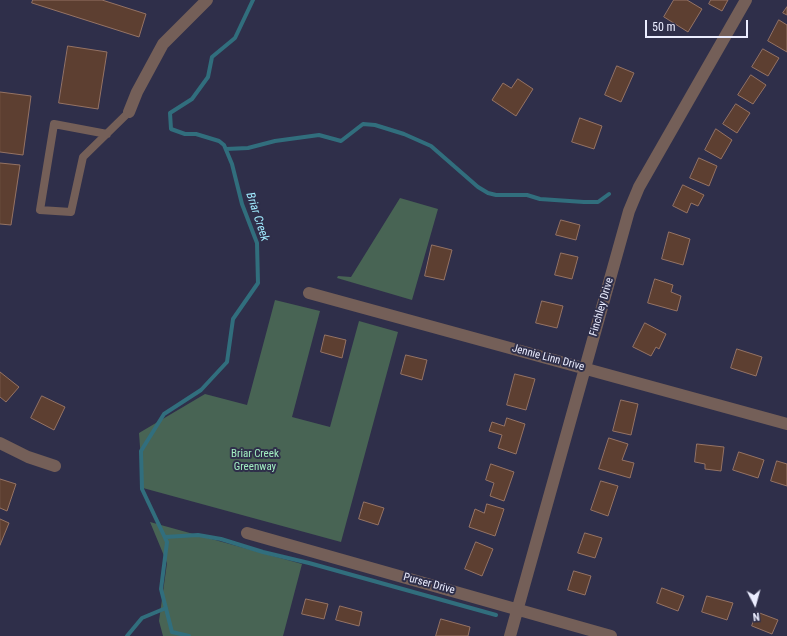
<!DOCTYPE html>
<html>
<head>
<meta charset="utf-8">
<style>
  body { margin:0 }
  #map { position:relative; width:787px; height:636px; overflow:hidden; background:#2f2f4a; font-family:"Roboto Condensed",sans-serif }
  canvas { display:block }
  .north { position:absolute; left:735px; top:584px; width:40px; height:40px; -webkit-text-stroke:3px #2f2f4a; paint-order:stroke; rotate:174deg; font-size:11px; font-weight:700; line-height:16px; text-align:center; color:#ebedff }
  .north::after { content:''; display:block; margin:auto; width:14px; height:18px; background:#ebedff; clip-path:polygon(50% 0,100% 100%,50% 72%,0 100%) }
  .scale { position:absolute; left:645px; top:20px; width:103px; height:18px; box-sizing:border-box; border:2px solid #ebedff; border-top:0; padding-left:5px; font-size:12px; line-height:14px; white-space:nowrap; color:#ebedff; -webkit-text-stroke:3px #2f2f4a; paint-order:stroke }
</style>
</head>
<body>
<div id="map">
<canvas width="787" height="636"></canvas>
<div class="north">N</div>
<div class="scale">50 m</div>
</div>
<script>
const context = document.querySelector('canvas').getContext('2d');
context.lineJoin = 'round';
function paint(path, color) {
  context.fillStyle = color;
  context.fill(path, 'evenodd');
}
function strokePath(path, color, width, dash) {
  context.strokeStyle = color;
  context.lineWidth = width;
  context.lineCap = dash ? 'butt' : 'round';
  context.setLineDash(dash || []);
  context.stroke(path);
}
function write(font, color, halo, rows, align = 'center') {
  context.font = font + ' "Roboto Condensed",sans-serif';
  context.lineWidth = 4;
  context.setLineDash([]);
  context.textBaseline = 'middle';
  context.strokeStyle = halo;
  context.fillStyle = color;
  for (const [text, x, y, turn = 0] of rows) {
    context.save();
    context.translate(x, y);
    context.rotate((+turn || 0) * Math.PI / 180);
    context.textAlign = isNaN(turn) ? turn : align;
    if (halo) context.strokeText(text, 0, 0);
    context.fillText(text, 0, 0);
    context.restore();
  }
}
paint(new Path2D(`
  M400,198l38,11 -26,91 -75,-22 1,-2 13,1z
  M275,300l45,11 -28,106 38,10 29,-106 39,11 -57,210 -198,-54 -4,-55 66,-39 42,11z
  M150,522l152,42 -19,72h-120l-4,-15 8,-58z`), '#486454');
strokePath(new Path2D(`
  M226,149l22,-1 27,-7 44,-6 22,6 22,-17 12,1 29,9 27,12 47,41 10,6 8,2h31l13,4 44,3h14l11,-8
  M165,537l33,-2 23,4 42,13 46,11 187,52
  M127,636l15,-18 24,-10
  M189,636l-17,-4 -11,-43 6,-47 -25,-53 -1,-38 23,-37 37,-24 26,-28 6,-43 25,-36 -1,-40 -15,-39 -10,-40 -8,-19 -5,-4 -23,-7h-11l-14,-5 -1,-16 22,-14 16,-22 4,-20 23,-19 18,-38`), '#316e7d', 4);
const building = new Path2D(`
  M33,0h69l44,14 -7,23 -107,-34z
  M674,0h13l15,9 -14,23 -24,-15z
  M711,0h17l-6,11 -13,-7z
  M787,7v8l-4,-2z
  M779,20l8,5v27l-19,-11z
  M68,46l39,6 -9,57 -39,-6z
  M763,49l16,9 -11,18 -16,-9z
  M617,66l17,7 -13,29 -16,-7z
  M751,75l15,10 -13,19 -15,-9z
  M518,79l15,10 -17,27 -24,-16 11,-17 8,5z
  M0,92l31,4 -8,59 -23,-3z
  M736,104l14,9 -13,20 -14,-9z
  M580,118l22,8 -8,23 -22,-7z
  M716,129l16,11 -11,19 -16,-9z
  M699,158l18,8 -8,20 -19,-8z
  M0,163l20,2 -9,60 -11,-1z
  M683,185l21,10 -6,11 -7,-3 -4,10 -14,-7z
  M561,220l19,5 -4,15 -20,-5z
  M669,232l21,7 -7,26 -21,-6z
  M432,245l20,5 -8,30 -19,-4z
  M561,253l17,4 -6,22 -17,-4z
  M655,279l18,6 -2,7 10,4 -4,15 -29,-8z
  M542,301l21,5 -6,22 -21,-5z
  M645,323l21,11 -7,15 -3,-2 -5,9 -18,-9z
  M325,335l21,5 -4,18 -21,-6z
  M737,349l25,8 -6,19 -25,-8z
  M406,355l21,5 -5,20 -21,-6z
  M0,372l19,15 -13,15 -6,-5z
  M515,374l20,5 -9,31 -19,-5z
  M42,396l23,11 -11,23 -23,-12z
  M621,400l17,4 -7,31 -18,-4z
  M507,418l18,6 -9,30 -18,-6 4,-13 -13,-4 3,-9 12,4z
  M609,438l19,6 -6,16 12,3 -4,15 -31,-9z
  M697,444l27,3 -3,24 -16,-2v-5l-10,-2z
  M739,452l25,8 -6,18 -25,-8z
  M777,461l10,3v22l-16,-5z
  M491,464l23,8 -10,29 -14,-5 4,-13 -8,-3z
  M0,479l16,5 -9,27 -7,-3z
  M601,481l17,5 -10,30 -17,-6z
  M364,502l20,6 -6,17 -19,-6z
  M487,504l17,5 -9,27 -26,-9 6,-18 9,4z
  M0,519l9,4 -9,22z
  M585,533l17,5 -7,20 -17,-5z
  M476,542l17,7 -11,27 -17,-7z
  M574,571l17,5 -6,19 -17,-5z
  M662,588l22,8 -6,15 -21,-8z
  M707,596l26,7 -6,17 -25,-8z
  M306,599l22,5 -4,15 -22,-5z
  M340,606l22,6 -3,14 -23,-6z
  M757,612l21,8 -6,14 -20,-8z
  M441,619l29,8 -2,9h-32z`);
paint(building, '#5d3f31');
strokePath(building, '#957364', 1);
strokePath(new Path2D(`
  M107,134l-53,-10 -14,86 31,2 12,-55 46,-45`), '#745f58', 8);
strokePath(new Path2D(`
  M129,112l8,-20 26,-48 44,-44
  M309,293l478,131
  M0,443l28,14 27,9
  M247,533l364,103
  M510,636l119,-425 10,-24 107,-187`), '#745f58', 12);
write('11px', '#ebedff', '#2f2f4a', [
  ["Finchley Drive",602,307,-74],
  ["Jennie Linn Drive",548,358,15],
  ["Purser Drive",429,584,15]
]);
write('11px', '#a1edc1', '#2f2f4a', [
  ["Briar Creek",255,454],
  ["Greenway",255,467]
]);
write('italic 12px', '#a2ecff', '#2f2f4a', [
  ["Briar Creek",257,217,72]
]);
</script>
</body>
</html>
